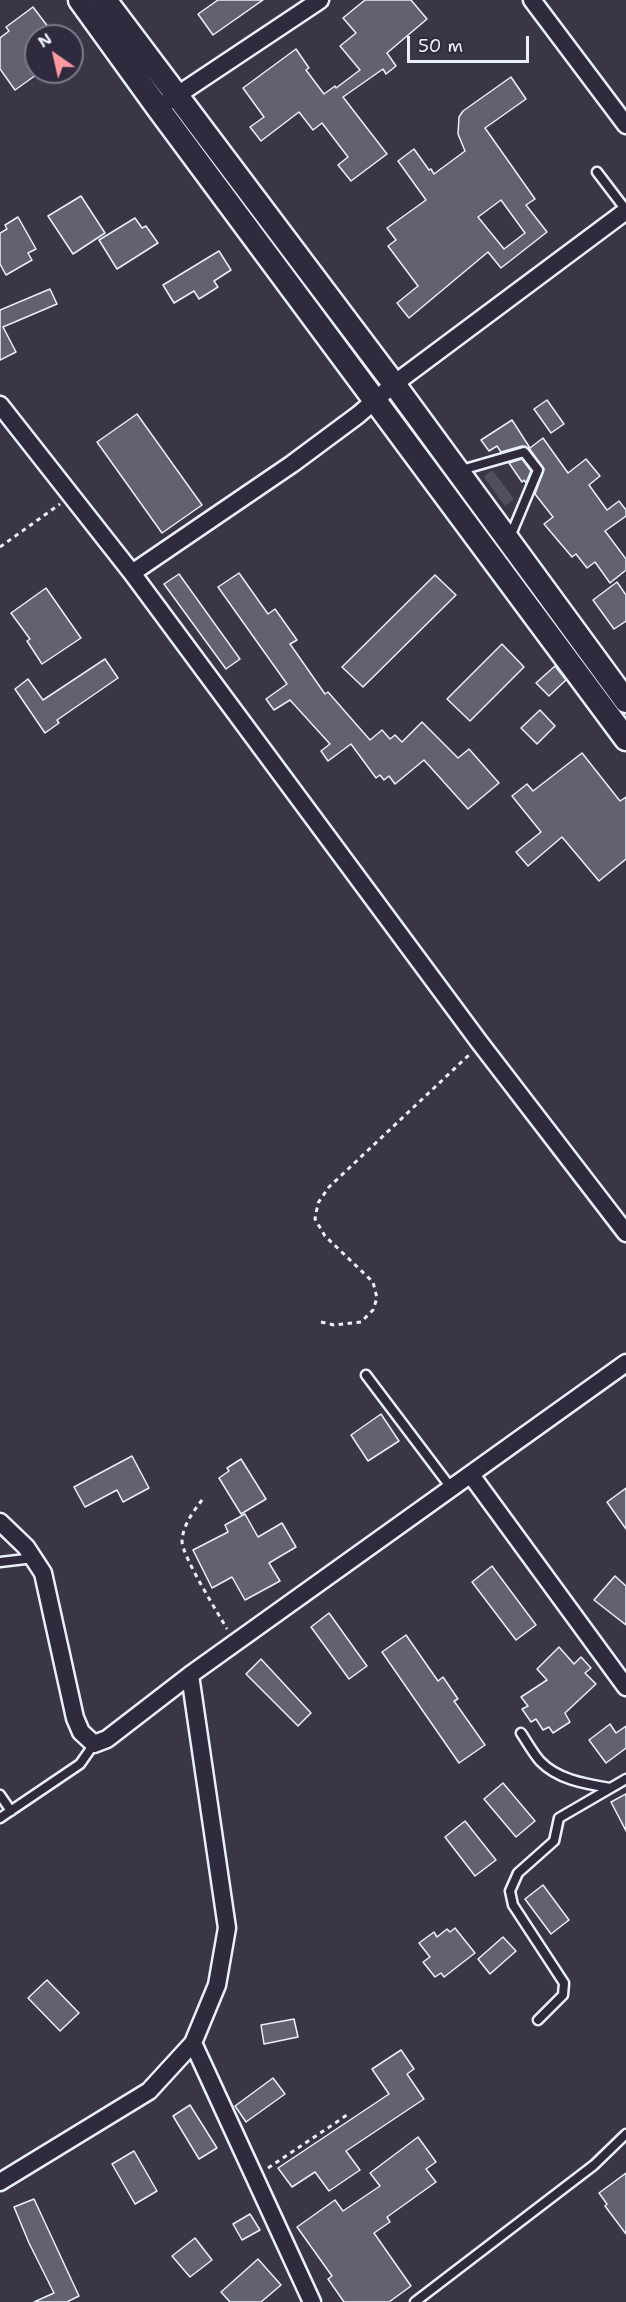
<!DOCTYPE html>
<html>
<head>
<meta charset="utf-8">
<style>
  body { margin:0 }
  #map { position:relative; width:626px; height:2302px; overflow:hidden; background:#3a3648; font-family:"Shantell Sans",sans-serif }
  canvas { display:block }
  .north { position:absolute; left:24px; top:24px; width:60px; height:60px; box-sizing:border-box; background:#2f2a3d; border:2px solid #797a88; border-radius:50%; rotate:326deg; font-size:16px; font-weight:700; line-height:24px; text-align:center; color:#e8f1f8 }
  .north::after { content:''; display:block; margin:auto; width:21px; height:27px; background:#ff9aa2; clip-path:polygon(50% 0,100% 100%,50% 72%,0 100%) }
  .scale { position:absolute; left:407px; top:36px; width:122px; height:27px; box-sizing:border-box; border:3px solid #e8f1f8; border-top:0; padding-left:8px; font-size:18px; line-height:21px; white-space:nowrap; color:#e8f1f8; -webkit-text-stroke:4px #2f2a3d; paint-order:stroke }
</style>
</head>
<body>
<div id="map">
<canvas width="626" height="2302"></canvas>
<div class="north">N</div>
<div class="scale">50 m</div>
</div>
<script>
const context = document.querySelector('canvas').getContext('2d');
context.lineJoin = 'round';
function paint(path, color) {
  context.fillStyle = color;
  context.fill(path, 'evenodd');
}
function strokePath(path, color, width, dash) {
  context.strokeStyle = color;
  context.lineWidth = width;
  context.lineCap = dash ? 'butt' : 'round';
  context.setLineDash(dash || []);
  context.stroke(path);
}
paint(new Path2D(`
  M491,471h2l21,28 -9,7 -21,-29z`), '#504e5f');
const building = new Path2D(`
  M218,0h45l-50,35 -15,-21z
  M365,0h46l16,19 -40,34 9,13 -10,8 -3,-5 -40,28 44,57 -36,27 -13,-16 10,-8 -26,-34 -9,7 -14,-18 -38,29 -11,-14 14,-10 -21,-29 53,-39 13,19 -3,2 18,24 11,-8 1,2 24,-18 -20,-24 16,-13 -13,-15z
  M33,7l22,29h-19v39l-21,15 -15,-21v-31l9,-7 -3,-4z
  M511,77l15,22 -41,29 50,71 -9,6 21,27 -46,36 -13,-16 -79,66 -12,-15 21,-17 -30,-40 8,-6 -9,-12 39,-28 -28,-39 16,-12 15,21 2,-1 3,5 31,-23 -7,-17 1,-17 4,-6zM501,200l24,33 -21,16 -26,-32z
  M81,196l24,37 -32,21 -25,-38z
  M18,217l18,32 -8,4 4,7 -26,15 -6,-11v-31l7,-4 -2,-4z
  M135,218l7,10 4,-2 12,17 -41,26 -18,-29z
  M219,251l12,19 -17,11 4,6 -19,12 -5,-8 -20,12 -11,-18z
  M50,289l7,15 -54,23 13,25 -16,8v-50z
  M547,400l17,24 -13,9 -17,-24z
  M137,414l65,91 -40,28 -65,-91z
  M512,420l18,28 13,-10 25,35 18,-14 14,17 -11,9 18,25 12,-9 7,9v6l-21,15 21,28v11l-16,13 -15,-21 -8,6 -11,-14 -4,3 -28,-33 9,-7 -18,-23 9,-25 -15,-21 -7,-2 -21,6 -4,-6 -8,5 -8,-11z
  M522,459l9,12 -5,12 -2,-3 -2,2 -13,-19z
  M239,573l29,41 7,-5 22,31 -7,4 35,50 3,-2 42,48 12,-10 8,9 5,-4 7,7 20,-20 36,36 11,-9 30,34 -31,26 -44,-49 -29,24 -6,-8 -5,4 -4,-5 -4,3 -25,-34 -23,17 -7,-10 9,-7 -40,-44 -16,10 -8,-11 21,-15 -69,-97z
  M179,574l61,85 -14,10 -62,-85z
  M435,575l21,20 -93,92 -21,-20z
  M617,582l9,13v26l-12,8 -21,-29z
  M46,588l35,50 -39,26 -15,-23 3,-2 -19,-26z
  M502,644l22,23 -54,54 -23,-22z
  M105,659l13,19 -61,42 2,3 -14,10 -30,-44 13,-10 15,21z
  M555,666l11,14 -17,16 -13,-13z
  M540,710l15,16 -18,18 -16,-16z
  M582,753l38,48 6,-4v62l-27,22 -37,-44 -34,29 -12,-14 25,-20 -29,-36 15,-12 6,7z
  M381,1414l18,27 -31,20 -17,-26z
  M132,1456l17,32 -26,14 -6,-12 -32,17 -11,-20z
  M241,1459l25,40 -25,15 -22,-36 10,-7 -2,-3z
  M626,1488v41l-19,-27z
  M245,1514l13,23 24,-14 14,24 -27,16 11,18 -35,19 -13,-23 -20,11 -19,-38 35,-18 -3,-7z
  M492,1566l44,59 -20,15 -44,-58z
  M615,1576l11,10v39l-32,-25z
  M329,1613l38,53 -18,13 -38,-52z
  M406,1635l32,46 5,-4 15,22 -4,2 31,44 -26,18 -77,-111z
  M559,1647l15,17 7,-7 10,11 -6,5 11,11 -31,29 5,9 -17,11 -4,-6 -6,3 -7,-11 -5,3 -9,-13 6,-3 -7,-9 26,-17 -10,-11z
  M261,1659l50,54 -13,13 -52,-52z
  M610,1724l6,9 10,-7v22l-20,15 -17,-23z
  M503,1783l32,38 -19,16 -32,-38z
  M626,1794v37l-15,-29z
  M465,1821l31,39 -21,16 -30,-39z
  M543,1885l26,35 -18,14 -26,-35z
  M455,1928l20,25 -31,24 -3,-4 -6,4 -12,-15 7,-5 -11,-14 15,-11 3,5 10,-8 3,3z
  M503,1937l13,14 -26,23 -12,-15z
  M47,1980l32,33 -19,18 -32,-33z
  M294,2019l4,18 -34,7 -3,-19z
  M401,2050l13,19 -7,5 17,25 -78,52 14,19 -31,21 -14,-19 -23,15 -14,-19 111,-74 -17,-25z
  M273,2078l12,16 -39,28 -11,-16z
  M190,2105l27,43 -18,11 -26,-43z
  M418,2137l18,25 -10,7 10,13 -49,35 3,5 -16,11 37,53 -22,16h-45l-16,-23 4,-3 -35,-49 38,-27 8,11 37,-25 -10,-13z
  M134,2151l23,40 -22,13 -23,-40z
  M626,2173v61l-21,-28 2,-2 -8,-11z
  M34,2199l45,97 -12,6h-33l20,-9 -25,-50 -15,-36z
  M250,2214l10,16 -18,10 -9,-16z
  M195,2238l17,22 -22,17 -18,-21z
  M258,2259l23,26 -20,17h-31l-9,-10z`);
paint(building, '#636171');
strokePath(building, '#e8f1f8', 1.5);
const lane = new Path2D(`
  M597,172l29,38
  M458,471l66,-19 14,18 -28,67
  M366,1375l86,114
  M0,1562l34,-4
  M521,1733c6,9 12,20 19,28 18,19 46,23 70,27
  M0,1795l11,16
  M0,1818l80,-54 14,-20
  M538,2020l25,-25 1,-12 -51,-78 -3,-14 8,-18 36,-32 5,-23 67,-39
  M415,2302l179,-137 32,-31`);
const street = new Path2D(`
  M532,0l94,125
  M158,108l162,-108
  M0,405l132,168 348,470 146,190
  M132,573l160,-109 66,-49 36,-31 232,-173
  M471,1475l155,212
  M0,1522l26,25 17,26 32,145 6,14 13,12 13,-5 83,-64 436,-312
  M193,2043l119,259
  M0,2182l149,-91 44,-48 24,-58 10,-57 -37,-253`);
const secondary = new Path2D(`
  M80,0l78,108 468,631
  M105,0l289,384 232,317`);
strokePath(lane, '#e8f1f8', 13);
strokePath(street, '#e8f1f8', 21);
strokePath(secondary, '#e8f1f8', 27);
strokePath(new Path2D(`
  M0,547l60,-43
  M321,1322l13,3 27,-3 12,-12 4,-12 -4,-16 -48,-46 -10,-17 3,-16 11,-16 141,-133
  M202,1500c-9,12 -19,25 -20,41 0,15 36,72 45,88
  M268,2168l82,-55`), '#e8f1f8', 3, [4.5, 4.5]);
strokePath(lane, '#2f2a3d', 8);
strokePath(street, '#2f2a3d', 16);
strokePath(secondary, '#2f2a3d', 22);
</script>
</body>
</html>
